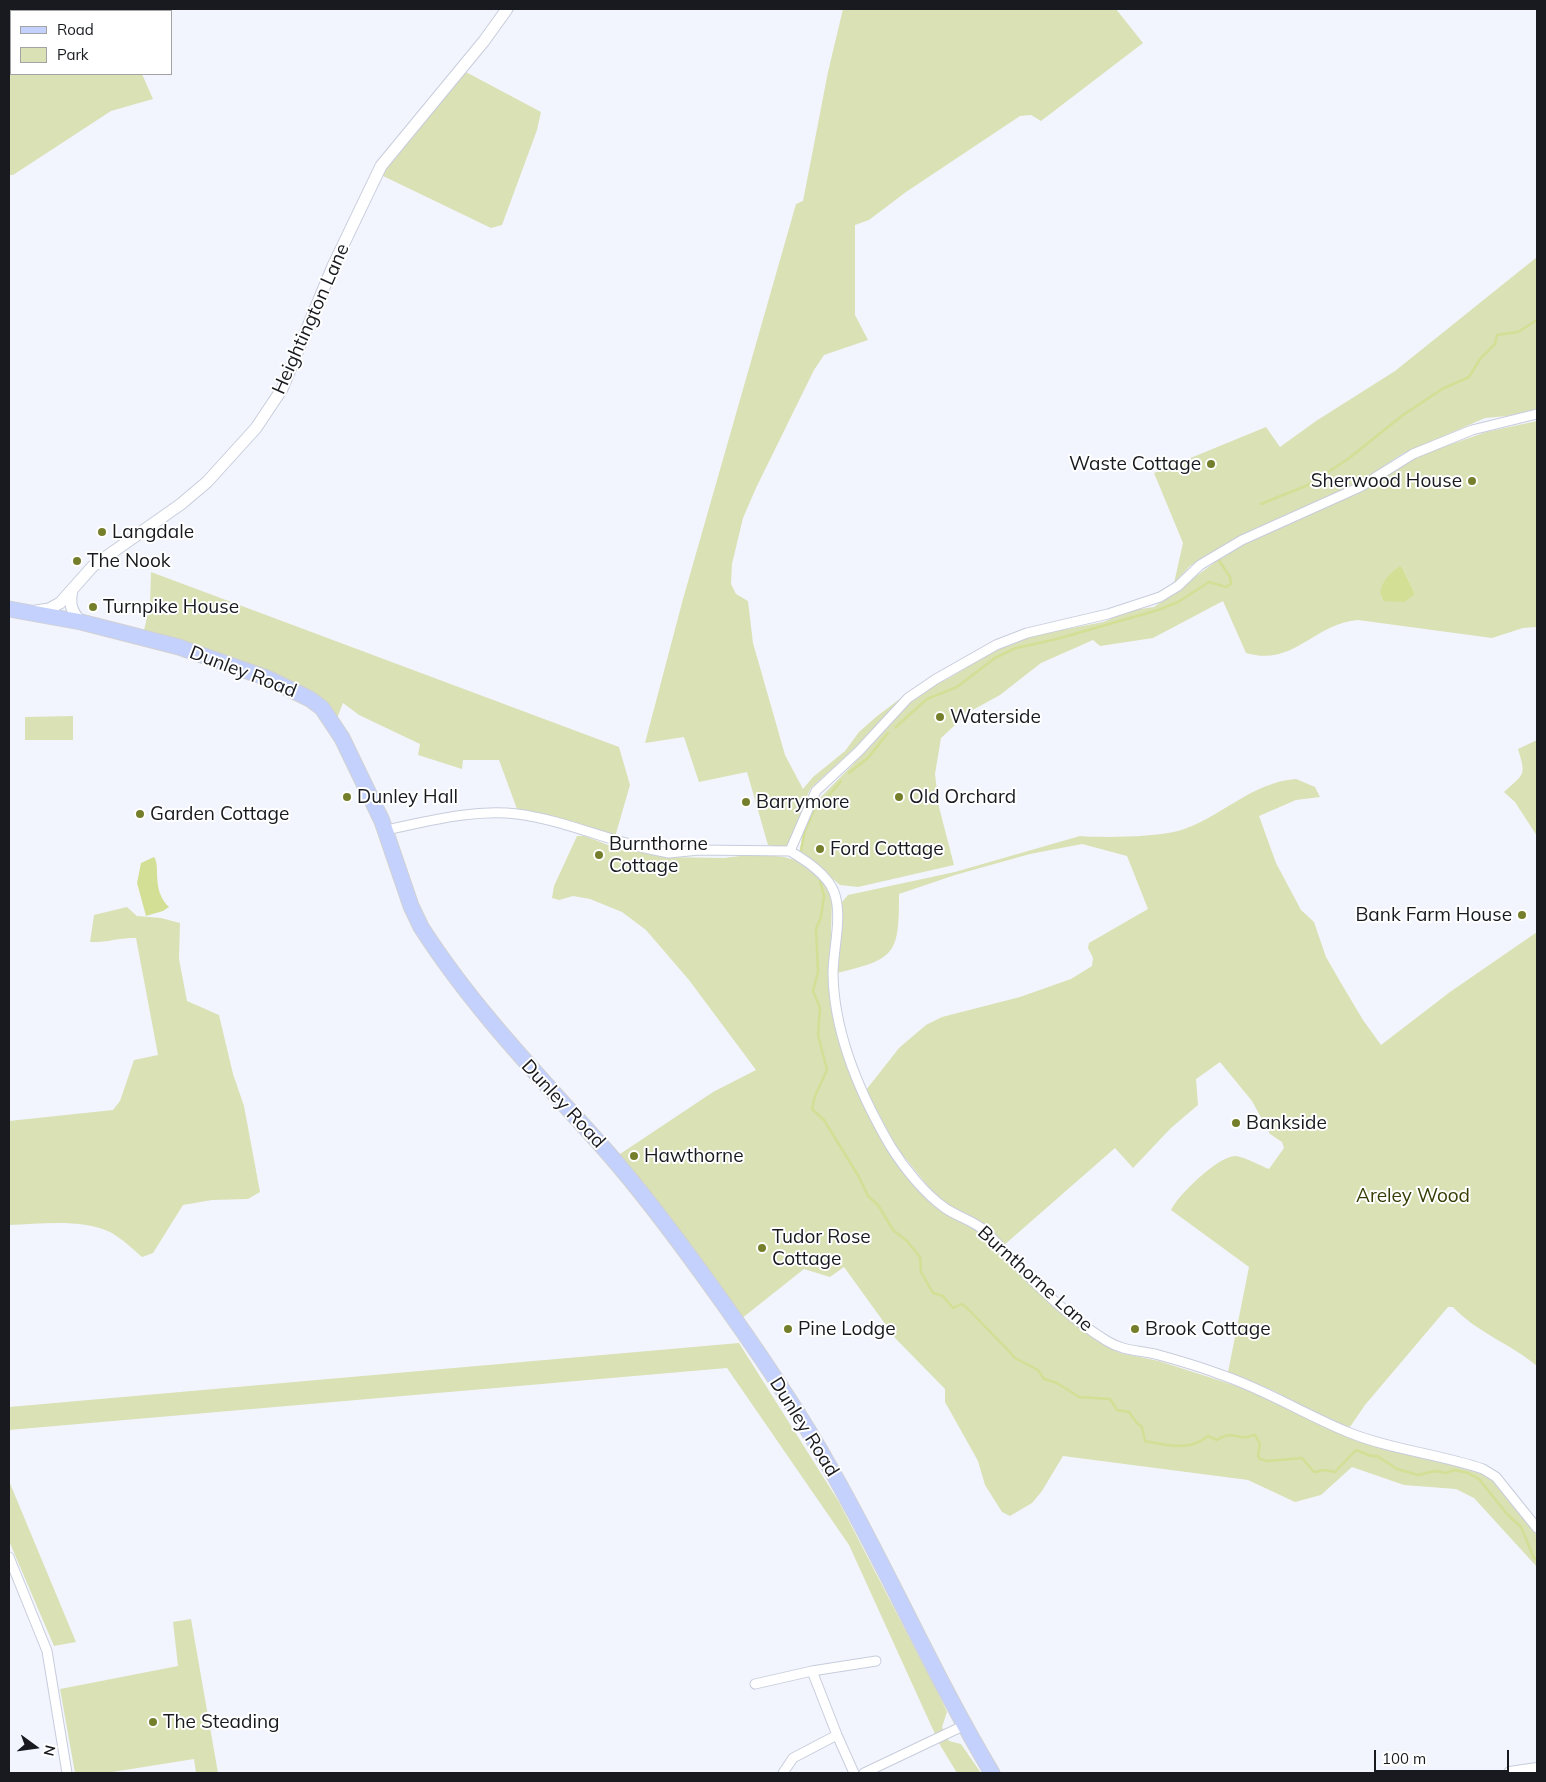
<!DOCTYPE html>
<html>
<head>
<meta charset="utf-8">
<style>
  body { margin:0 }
  #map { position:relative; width:1546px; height:1782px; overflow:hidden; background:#f2f5fe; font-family:Mulish,sans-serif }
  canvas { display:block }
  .frame { position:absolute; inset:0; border:10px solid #181a1f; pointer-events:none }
  .legend { position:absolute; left:10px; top:10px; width:162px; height:65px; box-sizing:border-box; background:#fff; border:1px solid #a3a3a5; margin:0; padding:6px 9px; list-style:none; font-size:15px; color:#181a1f }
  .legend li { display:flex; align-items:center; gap:10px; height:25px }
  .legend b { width:25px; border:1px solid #a3a3a5 }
  .north { position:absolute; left:10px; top:1722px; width:50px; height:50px; -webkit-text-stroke:4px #fff; paint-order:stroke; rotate:104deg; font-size:14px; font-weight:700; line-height:20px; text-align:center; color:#181a1f }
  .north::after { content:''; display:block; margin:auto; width:18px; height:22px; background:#181a1f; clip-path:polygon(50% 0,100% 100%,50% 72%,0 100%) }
  .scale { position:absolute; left:1374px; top:1750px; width:135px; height:22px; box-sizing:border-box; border:2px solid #181a1f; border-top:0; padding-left:6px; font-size:15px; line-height:18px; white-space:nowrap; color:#181a1f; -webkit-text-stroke:4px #fff; paint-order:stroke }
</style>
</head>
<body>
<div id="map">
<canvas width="1546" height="1782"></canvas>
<div class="frame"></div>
<ul class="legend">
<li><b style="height:6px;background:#c4d1fd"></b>Road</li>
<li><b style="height:14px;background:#d9e1b5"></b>Park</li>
</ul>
<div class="north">N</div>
<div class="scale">100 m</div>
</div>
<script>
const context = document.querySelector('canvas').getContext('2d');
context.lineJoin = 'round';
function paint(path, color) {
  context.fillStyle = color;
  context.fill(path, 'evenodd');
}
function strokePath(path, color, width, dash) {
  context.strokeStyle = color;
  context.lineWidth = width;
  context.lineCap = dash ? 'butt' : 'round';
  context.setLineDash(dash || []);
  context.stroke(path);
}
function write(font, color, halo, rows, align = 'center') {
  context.font = font + ' Mulish,sans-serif';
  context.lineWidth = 4;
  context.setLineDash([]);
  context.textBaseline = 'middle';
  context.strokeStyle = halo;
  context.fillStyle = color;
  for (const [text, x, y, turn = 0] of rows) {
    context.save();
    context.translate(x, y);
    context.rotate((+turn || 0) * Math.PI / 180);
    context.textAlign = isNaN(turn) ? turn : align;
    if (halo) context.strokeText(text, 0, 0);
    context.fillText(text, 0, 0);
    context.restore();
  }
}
paint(new Path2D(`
  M843,9h273l27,34 -102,78 -10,-6 -11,1 -114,76 -37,28 -14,5v90l13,25 -44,15 -10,15 -58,118 -13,30 -11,46 -1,20 5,10 12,7 5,42 32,112 18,34 10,-12 32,-26 14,-19 17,-15 34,-26 -39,42 -60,55c-8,13 -16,55 -28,60l-15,-3 -21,-73 -48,10 -15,-45 -39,6 38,-144 113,-395 7,-3 25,-129z
  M9,18h2v56h131l11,25 -42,12 -98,64h-4z
  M464,71l77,41 -4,18 -35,95 -11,3 -110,-53 6,-10z
  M1537,257v152l-30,7 -22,2 -83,36 -50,33 63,-30 71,-25 51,-11v206l-14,1 -31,10 -134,-18c-45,4 -64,47 -112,33l-23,-52 -70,37 -53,8 -7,-6 -52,23 -41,32 -31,17 -28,26 -6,36 4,33 15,58 -96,22 -18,-2 -36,-30 -4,-5 3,-19 12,-28 50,-51 37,-44 18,-16 33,-16 44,-28 33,-12 73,-14 30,-12 21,-3 60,-44 -2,-11 -22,14 -16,17 9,-40 -29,-70 112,-46 14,20 36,-26 79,-50zM1398,567h4l13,27 -33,5c-4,-13 7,-24 16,-32z
  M151,572l468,175 11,38 -15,52 -72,-23 -26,-5 -18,-49h-36l-1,9 -44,-14 2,-11 -61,-29 -16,-12 -6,15 -7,-10 -134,-61 -52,-17 6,-25z
  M73,716v24h-48v-23z
  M1537,740v96l-22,-34 -11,-10c21,-19 22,-16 14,-43z
  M1296,779l19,8 5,10 -24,3 -37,16 17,47 25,47 13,12 12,35 15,26 22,37 18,25 69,-53 87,-60v434c-26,-22 -61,-34 -84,-59h-5l-83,98 -15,22 -2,-1 -2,3 -72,-38 -46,-19 21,-105 -78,-57c7,-15 48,-55 65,-54 11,2 23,9 33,13l15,-21 -2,-6 -12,-8 -18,-33 -32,-39 -24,17 2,26 -27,23 -38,40 -18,-20 -112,98 -68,-51 -38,-47 -31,-58 33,-42 27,-23 16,-8 78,-20 51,-18 21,-13 1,-8 -5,-10 1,-5 59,-34 -21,-53 -45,-12 -52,10 -75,21 -56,19c0,60 -3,65 -62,79l5,-71 6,-7 107,-23 125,-36c25,2 74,1 98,-5 42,-12 73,-49 118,-52z
  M577,836h8l23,9 54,12 62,1 33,-4 27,3 11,3 26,19 7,8 4,14 -2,68 4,56 31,79 65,96 15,14 27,13 13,9 11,13 32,31 74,63 18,10 39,8 90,29 108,51 120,29 16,10 44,55v32l-63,-69 -18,-9 -52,-4 -52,-18 -31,28 -26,7 -47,-22 -185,-24 -21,35 -10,12 -22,13 -8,-4 -17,-27 -7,-24 -33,-59v-13l-49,-50 -52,-72 -14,10 -26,-8 -63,50 -124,-163 96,-64 43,-22 -67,-90 -43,-50 -24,-18 -32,-13 -17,-3 -14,4 -7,-2 2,-12z
  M127,907l10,9 24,2 19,5 -1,36 8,42 32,14 14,59 11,32 16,86 -12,7 -36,1 -29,5 -30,48 -11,4c-9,-8 -20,-18 -30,-24 -30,-15 -71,-9 -103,-8v-104l104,-11 7,-9 14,-41 24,-5 -22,-117c-16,-1 -30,5 -46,4l4,-27z
  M739,1343l100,159 102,197 6,13 -5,15 7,14 12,3 20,29h-24l-17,-28 -91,-200 -122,-177 -718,62v-23z
  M9,1481l67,161 -22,4 -45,-105z
  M191,1619l27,154h-22l-2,-14 -88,14h-31l-15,-84 118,-23 -5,-44z`), '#d9e1b5');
paint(new Path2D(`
  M1398,567h4l13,27 -11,8 -20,-1c-10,-12 5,-27 14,-34z
  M154,857c7,9 -3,33 15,50l-6,4 -17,5 -9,-33 4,-20z`), '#d3df95');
strokePath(new Path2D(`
  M1261,504l47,-19 40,-26 55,-44 39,-26 27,-12 11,-18 15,-15 2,-9 21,-3 19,-12
  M896,727l31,-28 30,-12 38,-29 21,-10 41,-9 101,-29 20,-8 31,-20 17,5 5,-3 -1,-7 -12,-18
  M849,773l19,-15 20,-25
  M801,850l4,-19 12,-28 7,-2 17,-20
  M820,881l4,15 -3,21 -5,12 2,43 -5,19 7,17 -2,27 9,35 -12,26 -3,13 12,11 35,57 9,19 10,9 15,25 14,11 13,16 1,15 12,21 10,3 10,12 8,-4 5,3 41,42 8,9 23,12 6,9 13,4 22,14 31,2 7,11 12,2 7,10 6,5 3,14c20,4 45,11 63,-5l9,4c15,-10 19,-1 30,-3 2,0 5,-2 8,-2l5,9 -2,12 2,3 8,2 34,-3 12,14 11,-2 10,2 21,-22 15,6h6l20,13 21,6 17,-4 11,2 8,-3 14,3 11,6 28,35 14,13 13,31 3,2`), '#d3df95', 2.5);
const minor = new Path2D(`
  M386,830c43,-9 87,-21 131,-16 47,6 91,27 137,36l15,3 30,-3 91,1c15,9 37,23 44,41 9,24 -1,57 -1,82 1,60 28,122 58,173 13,21 34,47 54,61 13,9 29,13 40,23 8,7 14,15 21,23 31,31 63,64 101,87 16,10 30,9 48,13 22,6 43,12 64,20 46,15 86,41 131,59 42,17 90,21 133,36l13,8 41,51
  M790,851l26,-60 43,-40 49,-53 28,-19 60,-34 31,-12 81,-19 52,-17 18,-11 22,-21 42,-25 118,-53 53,-33 59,-24 65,-16
  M9,1557l38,94 20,122
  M812,1671l25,64 17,38
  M755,1684l57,-13 64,-10
  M783,1773l10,-15 44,-23
  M864,1773l99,-47`);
const tertiary = new Path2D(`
  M72,590c-3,14 -1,21 9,32
  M36,611l13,-2 11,-6 33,-37 88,-62 26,-22 49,-54 26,-39 51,-123 48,-100 103,-125 23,-32`);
const secondary = new Path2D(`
  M1510,1773l27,-4`);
const primary = new Path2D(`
  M9,609l72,13 98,25 88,31 43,21 12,9 20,30 40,83 29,85 10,21c53,83 122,153 187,226 35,40 67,83 98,126 45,62 90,127 127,194 56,99 101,203 159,300`);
strokePath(minor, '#c8cddc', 11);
strokePath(tertiary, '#c8cddc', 13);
strokePath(secondary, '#c8cddc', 14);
strokePath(primary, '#d1d1d2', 17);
strokePath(minor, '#fff', 9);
strokePath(tertiary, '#fff', 11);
strokePath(secondary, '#fff', 12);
strokePath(primary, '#c4d1fd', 15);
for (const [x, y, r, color] of [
  [1211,464,5,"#747e2b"],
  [1472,481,5,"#747e2b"],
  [102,532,5,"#747e2b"],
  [77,561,5,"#747e2b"],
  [93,607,5,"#747e2b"],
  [940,717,5,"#747e2b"],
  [347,797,5,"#747e2b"],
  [899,797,5,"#747e2b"],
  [746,802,5,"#747e2b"],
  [140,814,5,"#747e2b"],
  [820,849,5,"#747e2b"],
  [599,855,5,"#747e2b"],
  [1522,915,5,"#747e2b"],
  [1236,1123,5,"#747e2b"],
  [634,1156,5,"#747e2b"],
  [762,1248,5,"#747e2b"],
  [788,1329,5,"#747e2b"],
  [1135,1329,5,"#747e2b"],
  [153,1722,5,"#747e2b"]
]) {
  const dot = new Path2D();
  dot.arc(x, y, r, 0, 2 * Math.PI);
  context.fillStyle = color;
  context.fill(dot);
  strokePath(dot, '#fff', 2);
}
write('19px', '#181a1f', '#fff', [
  ["Heightington Lane",311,319,-66],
  ["Dunley Road",243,672,21],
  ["Dunley Road",563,1104,47],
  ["Burnthorne Lane",1035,1279,42],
  ["Dunley Road",804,1427,58]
]);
write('19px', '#181a1f', '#fff', [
  ["Waste Cottage",1201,464,"right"],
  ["Sherwood House",1462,481,"right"],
  ["Langdale",112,532],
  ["The Nook",87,561],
  ["Turnpike House",103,607],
  ["Waterside",950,717],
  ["Dunley Hall",357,797],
  ["Old Orchard",909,797],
  ["Barrymore",756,802],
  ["Garden Cottage",150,814],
  ["Burnthorne",609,844],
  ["Cottage",609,866],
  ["Ford Cottage",830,849],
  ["Bank Farm House",1512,915,"right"],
  ["Bankside",1246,1123],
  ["Hawthorne",644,1156],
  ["Tudor Rose",772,1237],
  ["Cottage",772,1259],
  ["Pine Lodge",798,1329],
  ["Brook Cottage",1145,1329],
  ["The Steading",163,1722]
], 'left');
write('19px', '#373d03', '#fff', [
  ["Areley Wood",1413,1196]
]);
</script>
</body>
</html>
